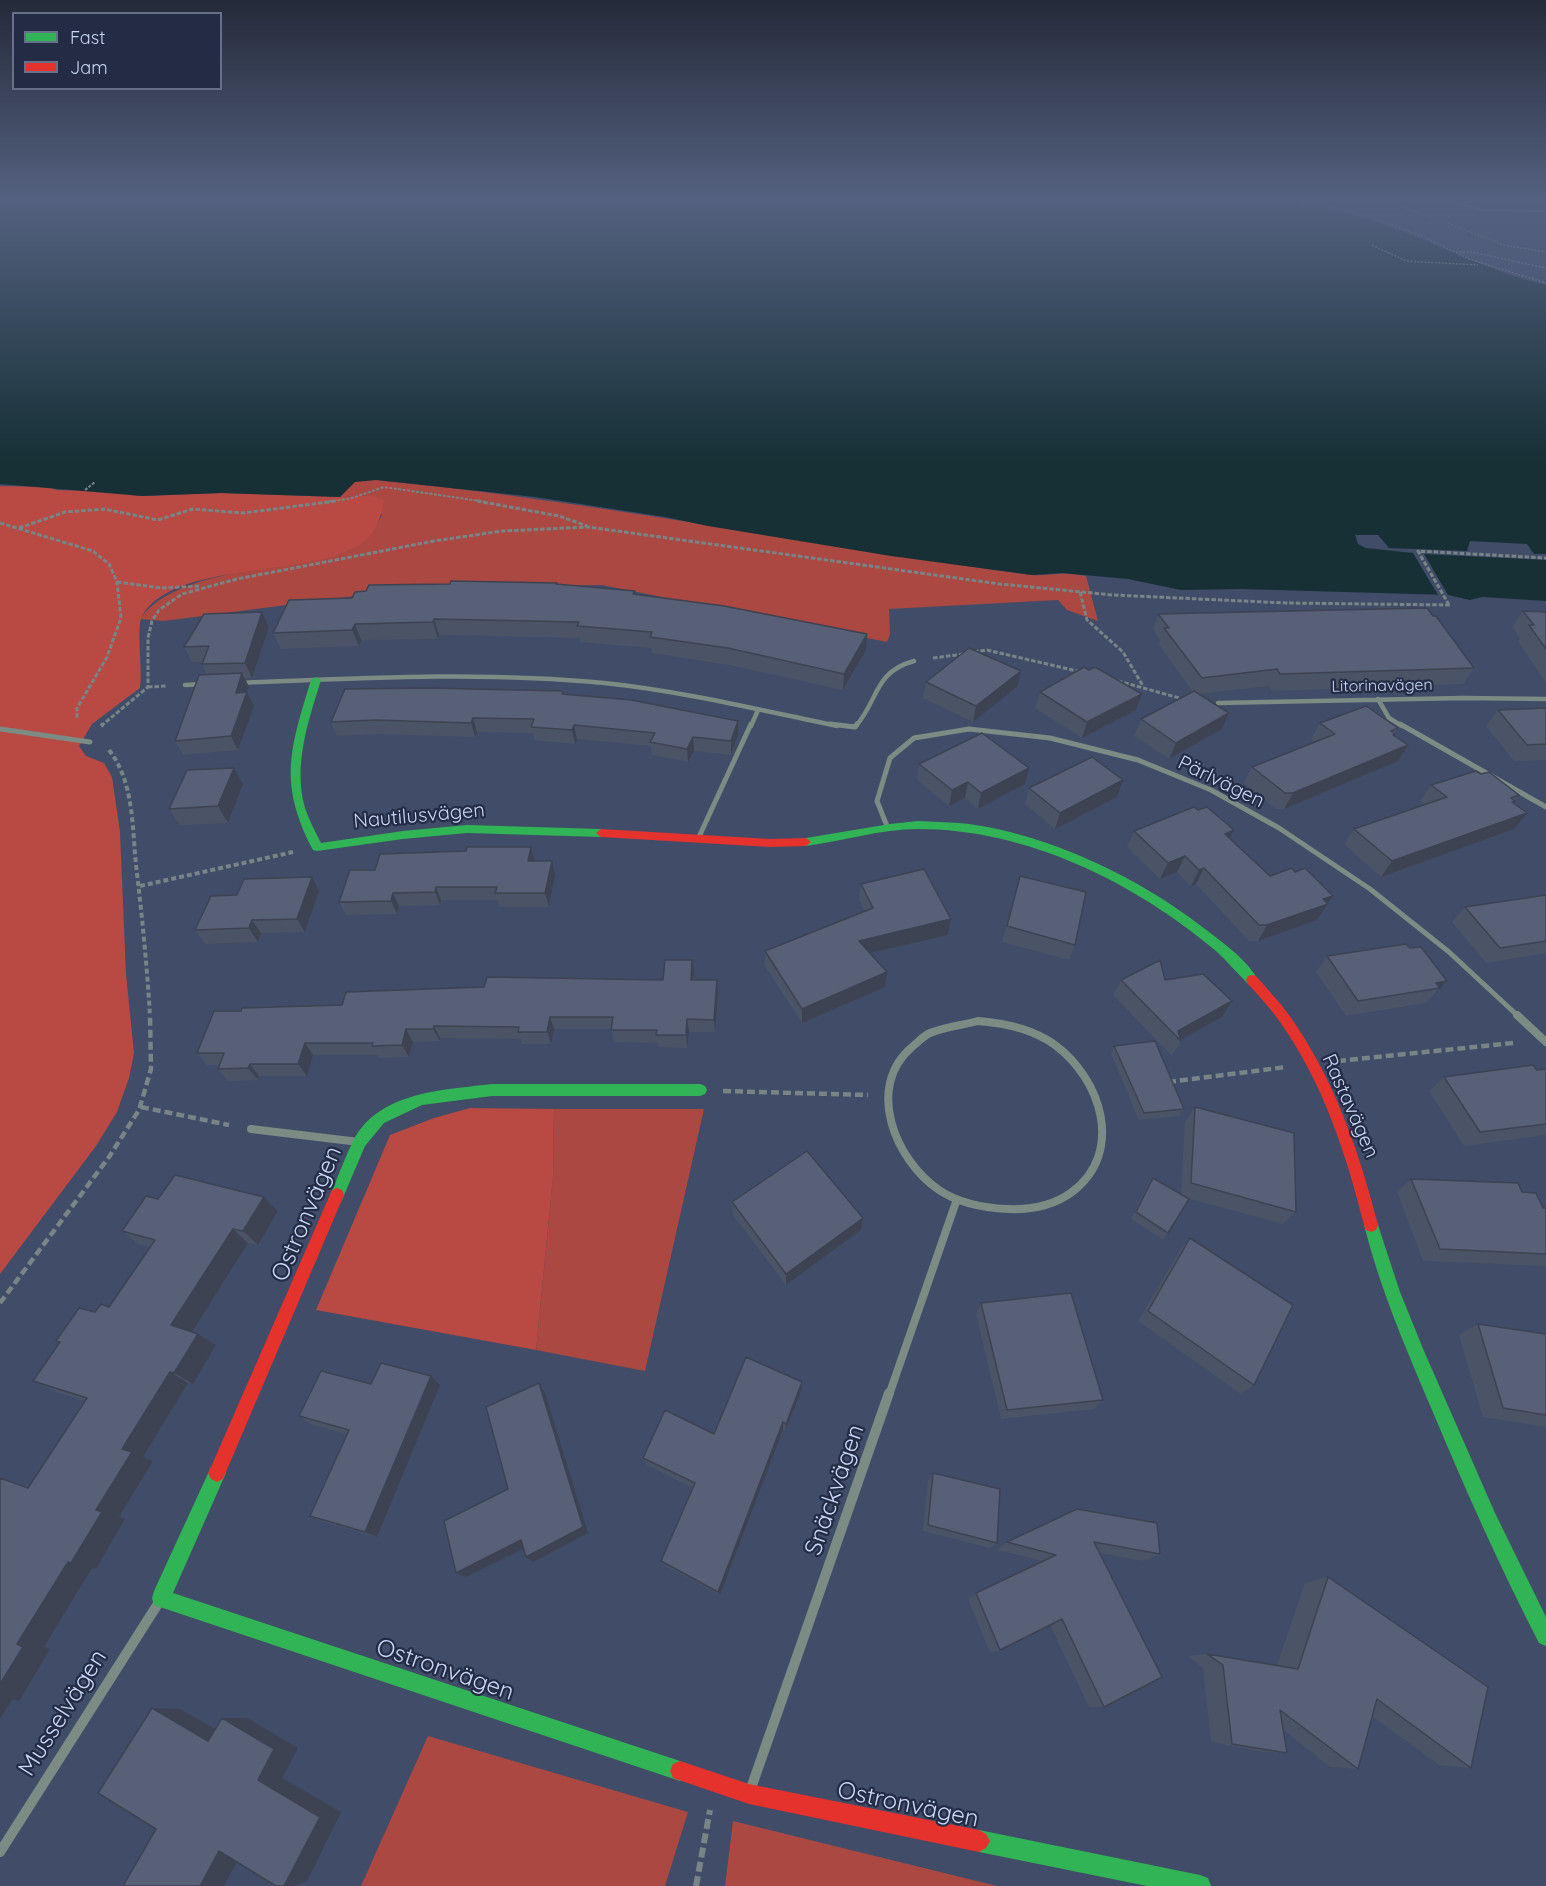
<!DOCTYPE html>
<html>
<head>
<meta charset="utf-8">
<style>
  body { margin:0 }
  #map { position:relative; width:1546px; height:1886px; overflow:hidden; background:#414c68; font-family:Quicksand,sans-serif }
  canvas { display:block }
  .legend { position:absolute; left:12px; top:12px; width:210px; height:78px; box-sizing:border-box; background:#232c44; border:2px solid #66708b; margin:0; padding:8px 10px; list-style:none; font-size:18px; color:#cad6f5 }
  .legend li { display:flex; align-items:center; gap:12px; height:30px }
  .legend b { width:30px; border:2px solid #66708b }
</style>
</head>
<body>
<div id="map">
<canvas width="1546" height="1886"></canvas>
<ul class="legend">
<li><b style="height:8px;background:#30b455"></b>Fast</li>
<li><b style="height:8px;background:#e5322d"></b>Jam</li>
</ul>
</div>
<script>
const context = document.querySelector('canvas').getContext('2d');
context.lineJoin = 'round';
function paint(path, color) {
  context.fillStyle = color;
  context.fill(path, 'evenodd');
}
function strokePath(path, color, width, dash) {
  context.strokeStyle = color;
  context.lineWidth = width;
  context.lineCap = dash ? 'butt' : 'round';
  context.setLineDash(dash || []);
  context.stroke(path);
}
function write(font, color, halo, rows, align = 'center') {
  context.font = font + ' Quicksand,sans-serif';
  context.lineWidth = 4.5;
  context.setLineDash([]);
  context.textBaseline = 'middle';
  context.strokeStyle = halo;
  context.fillStyle = color;
  for (const [text, x, y, turn = 0] of rows) {
    context.save();
    context.translate(x, y);
    context.rotate((+turn || 0) * Math.PI / 180);
    context.textAlign = isNaN(turn) ? turn : align;
    if (halo) context.strokeText(text, 0, 0);
    context.fillText(text, 0, 0);
    context.restore();
  }
}
paint(new Path2D(`
  M376,480c220,21 437,66 656,95 8,1 18,-1 27,-1 9,-1 18,1 27,2l12,45 -31,-11 -9,-10 -169,9 1,25 -3,8 -285,-57 -178,2 -260,34 -24,-2c31,-44 119,-49 169,-58 16,-3 39,-7 52,-17 10,-8 16,-18 21,-29l-14,-20 -28,2 13,-16z
  M554,1109h150l-59,262 -109,-21 17,-173z
  M428,1736l260,76 -23,74h-304z
  M733,1821l264,65h-272z`), '#ab4842');
paint(new Path2D(`
  M0,486l48,1 9,3 41,1 44,5 79,-3 119,4 28,-2 16,4c-2,17 -8,36 -24,46 -51,33 -186,15 -218,71 -6,10 1,56 -2,72l-48,36 -13,22 7,10 18,7 8,14 8,55 6,142 8,79 -5,25 -12,34 -21,34 -96,128z
  M470,1108l84,1 -1,68 -17,173 -220,-40 74,-175 44,-17z`), '#b84943');
paint(new Path2D(`
  M0,198h1185l144,11c27,7 54,14 80,25 46,18 88,40 137,51v316l-64,-4 -12,3 -22,-5 -207,-6 -60,1 -53,-11 -66,-6 -30,2 -141,-19 -183,-30 -43,-9 -130,-20 -159,-17 -21,2 -15,15 -119,-4 -79,3 -142,-12z`), '#163036');
paint(new Path2D(`
  M1355,535h23l11,13 78,3 3,-10 57,3 7,10h12v6l-122,-6 24,41h-10l-25,-42 -47,-5 -8,-4z`), '#414c68');
strokePath(new Path2D(`
  M1262,198l63,7 44,11 53,20 47,23 77,24
  M1373,198l60,19
  M1448,223l56,22 42,7
  M1372,245l34,16 72,4
  M1456,252h15l75,16`), '#788486', 1.5, [2, 1.5]);
strokePath(new Path2D(`
  M85,490l10,-8
  M324,502l25,-3 35,-12 103,15`), '#788486', 2, [3, 1.5]);
strokePath(new Path2D(`
  M477,501l82,15 28,10
  M0,523l93,28 16,13 8,18 4,36 -14,39 -30,51v10
  M19,528l46,-16 39,-3 54,11 35,-11 50,4 93,-12
  M117,582l45,6 38,-2
  M1080,592l7,28 36,32 20,34
  M1449,605l-31,-54 128,7
  M974,652l13,-2 94,22
  M933,658l31,-4
  M1118,681l65,18
  M148,687l18,-1
  M101,726l47,-39v-49l4,-17 7,-11 23,-16 55,-15 197,-38 68,-10 86,-4 412,57 113,11 173,8 164,2`), '#788486', 3, [4.5, 2]);
strokePath(new Path2D(`
  M101,726l2,-2
  M109,750c25,32 23,76 27,115 6,50 11,101 14,151
  M140,886l153,-34`), '#788486', 4, [5, 3]);
strokePath(new Path2D(`
  M1338,1061l175,-18
  M1168,1082l118,-15
  M723,1091l145,4
  M141,1107l88,18
  M0,1303l109,-146 30,-47 12,-41 -1,-54`), '#788486', 4.5, [8, 4]);
strokePath(new Path2D(`
  M696,1886l14,-76`), '#788486', 6, [10, 4.5]);
strokePath(new Path2D(`
  M1444,198l38,12 64,1`), '#7c8b83', 2);
strokePath(new Path2D(`
  M239,683c121,-5 243,-12 365,0 78,8 156,27 233,43
  M185,685l17,-1
  M1378,699l11,19 13,8
  M1218,703l245,-5 83,1
  M751,726l7,-16
  M856,726c23,-27 18,-54 58,-65`), '#7c8b83', 4.5);
strokePath(new Path2D(`
  M830,724l25,3 2,-3
  M1400,724l146,83
  M0,729l90,13
  M887,826l-10,-25 13,-43 24,-20 55,-9 81,9 88,22 73,30 68,38 91,61 79,63 69,64
  M698,839l53,-115`), '#7c8b83', 5);
strokePath(new Path2D(`
  M1517,1015l29,27
  M978,1021c27,2 55,8 77,24 46,34 70,107 17,147 -19,14 -40,18 -64,17 -24,-1 -48,-5 -69,-19 -44,-30 -74,-103 -27,-143 5,-4 11,-11 18,-14 14,-6 33,-8 48,-12z
  M251,1129l108,13
  M889,1395l68,-196`), '#7c8b83', 8);
strokePath(new Path2D(`
  M750,1791l139,-398
  M0,1852l161,-253`), '#7c8b83', 10);
paint(new Path2D(`
  M316,677l5,3c-13,42 -28,85 -16,128 4,12 10,23 16,35l82,-12 64,-6 134,4 5,4 -5,4 -134,-4 -64,6 -86,12 -4,-1c-35,-67 -23,-101 -2,-170z
  M918,821c14,1 28,1 41,2 85,8 184,56 250,109 17,13 39,29 49,48l-2,4h-8c-11,-11 -21,-23 -32,-33 -82,-69 -189,-122 -298,-122 -37,0 -75,12 -112,17l-5,-4 5,-4 84,-14z
  M492,1084h208l5,2 2,4 -2,4 -5,2h-208l-70,9 -38,18 -19,23 -23,54 -5,2 -5,-2 -2,-5c8,-18 15,-38 24,-56 27,-48 90,-49 138,-55z
  M1371,1218l5,2 2,5 22,67 24,59 71,162 51,104v29l-7,-3c-39,-76 -74,-154 -107,-233 -26,-61 -52,-121 -68,-185l2,-5z
  M217,1464l6,3 3,6 -53,120 507,168 7,3 3,7 -3,7 -7,3 -526,-176 -2,-7 2,-7 57,-124z
  M979,1830l221,45 8,3 3,8h-64l-168,-34 -7,-4 -4,-7 4,-7z`), '#30b455');
paint(new Path2D(`
  M601,829l169,10 36,-1 5,4 -5,4 -36,1 -169,-10 -5,-4z
  M1252,975l4,1c11,13 23,25 33,39 45,63 70,136 89,210l-2,5 -5,2 -5,-2 -2,-5c-18,-72 -41,-142 -84,-203 -10,-14 -21,-26 -32,-38l-2,-4 2,-4z
  M337,1188l5,2 2,5 -121,284 -6,3 -6,-3 -3,-6 3,-6 121,-277z
  M680,1761l69,23 230,46 7,4 4,7 -4,7 -7,4 -230,-48 -76,-26 -3,-7 3,-7z`), '#e5322d');
paint(new Path2D(`
  M1524,198h22v10l-8,-1z
  M557,585l78,6v3l232,40 -1,16 -23,40 -114,-25 -77,-12 -1,-5 -71,-6v-4l-141,-3 -1,4 -77,1 -2,6 -78,3 -8,-16 79,-35z
  M1523,611l23,1v71l-28,-42 2,-3 -8,-11z
  M262,612l7,15 -17,51h-7l4,9 -2,6 7,13 -16,44 -55,5 -8,-14 32,-66 -5,-11 1,-2h-11l-8,-15z
  M1158,614l316,54 -11,16 -191,7 -3,-5 -69,8 22,35 -53,30 -35,-23 7,-17 52,-27 -34,-47 1,-5 -7,-10z
  M1089,670l53,24 -6,16 -54,28 -47,-30 5,-16z
  M926,682l91,5 -44,35 -50,-24z
  M563,694l175,41 -7,20 -37,-4 -6,11 -36,-7 -1,-9 -74,-7 -2,5 -41,-4 -1,-7 -56,-1 -2,5 -96,-3 -42,2 -6,-14z
  M1546,708v52l-32,1 -28,-35 12,-16z
  M1320,723l78,5 -4,7 14,10 -10,16 -114,48h-8l-32,-26 8,-16 64,-25 -5,-3z
  M919,764l106,20 -47,25 -13,-11 -16,8 -32,-26z
  M234,768l9,16 -15,39 -48,2 -11,-16z
  M1481,774l38,21 -6,8 1,26 -133,48 -37,-33 10,-15 71,-24 -5,-4 11,-16z
  M1029,788l88,9 -62,32 -30,-25z
  M1198,810l36,20 -4,8 40,38 25,-4 38,24 -16,24 -59,21h-9l-53,-57 -5,2 -14,-14 -17,7 -33,-32 7,-16z
  M531,847l4,14 20,14 -6,32h-49l-2,-7h-57l-1,5 -41,1 -2,8 -51,1 -7,-13 36,-32 91,-19z
  M1020,876l55,69 -6,15 -67,-18z
  M861,884l87,51 -78,18 15,34 -83,36 -37,-57v-15l100,-40 -6,-12z
  M319,891l-14,41 -44,1 -3,9 -53,2 -10,-14z
  M1546,895v58l-60,10 -34,-41 13,-15z
  M1410,948l37,33 -21,22 -80,13 -30,-44 11,-16z
  M694,973l-1,7 25,13 -3,39h-26l-2,16 -28,-1 -1,-4 -44,-1 -3,-13h-57l-3,15h-29l-1,-5 -81,-1v3l-27,1 -4,15 -30,1 -1,-3h-65l-6,21h-48l-1,4 -30,1 -10,-12 1,-4h-12l-10,-12 44,-42 101,-6 142,-18 179,-7z
  M1121,980h44l57,37 -42,23 1,1 -9,15 -59,-61z
  M1114,1046l70,63 -5,7 -40,4 -28,-66z
  M1546,1069v66l-82,11 -35,-55 15,-14z
  M1195,1107l101,105 -13,12 -96,-26 -19,35 -5,7 -32,-21 17,-35 5,-6 28,16 4,-72z
  M1411,1179l111,13 21,16h3v58l-123,-5 -26,-69z
  M264,1197l14,14 -20,34 -10,-2 -56,89 6,2 18,11 -23,39 -5,-1 -45,74 10,4 -34,56 6,2 -29,50 -4,-1 -48,79 6,2 -30,51h-8l-12,19v-241l29,9 57,-86 -30,-9 -23,-11 62,-69 14,-5 41,-60 -10,-2 -18,-14 36,-32z
  M732,1202l131,16 -2,12 -75,55 -53,-70z
  M1190,1238l64,147 -13,9 -103,-73 42,-71z
  M981,1303l122,97 -9,9 -93,10 -25,-105z
  M1478,1324l68,10v93l-63,-10 -24,-82z
  M802,1382l-1,9 -16,40 -2,-1 -63,165 -56,-30 -3,-4 32,-73 -46,-23 -4,-7 71,-24z
  M371,1384l69,1 -63,152 -54,-15 -13,-6 37,-82 -35,-9 -13,-9z
  M933,1473l64,70 -7,5 -67,-17 5,-50z
  M1077,1509l83,45 -16,7 -45,-8 5,154h-15l-39,-82 -50,25 -10,3 -22,-54 8,-6 66,-32 -45,-11 10,-8z
  M1328,1577l143,191 -32,-3 -67,-49 -14,53 -28,-2 -46,-37 3,23 -24,-1 -52,-10 -8,-74 -15,-12 19,-2 70,11 28,-82z`), '#4b5366');
paint(new Path2D(`
  M262,612l7,15 -17,51 -7,-15z
  M434,619l5,16 -1,4 -5,-17z
  M355,624l6,16 -2,6 -7,-16z
  M867,634l-1,16 -23,40 1,-16z
  M1021,671l-4,16 -44,35 3,-16z
  M242,673l7,14 -2,6 7,13 -16,44 -7,-14 5,-43z
  M1142,694l-6,16 -54,28 5,-16z
  M1229,713l-7,16 -53,30 7,-16z
  M473,718l4,14 -2,5 -4,-14z
  M738,721v14l-7,20v-14z
  M574,725l3,14 -2,5 -3,-14z
  M693,737l1,14 -6,11 -1,-13z
  M1408,745l-10,16 -114,48 9,-16z
  M234,768l9,16 -15,39 -10,-17z
  M1029,768l-4,16 -47,25 3,-16z
  M1123,780l-6,17 -62,32 5,-16z
  M968,782l-3,16 -16,8 3,-16z
  M1527,813l-13,16 -133,48 11,-16z
  M1234,830l-9,17v-13z
  M531,847l4,14 -3,14 -4,-14z
  M1185,856l-8,16 -17,7 8,-16z
  M552,861l3,14 -6,32 -4,-14z
  M1204,868l-8,16 -5,2 8,-16z
  M312,877l7,14 -14,41 -8,-13z
  M436,887l5,13 -1,5 -5,-13z
  M393,893l6,13 -2,8 -6,-13z
  M1333,896l-16,24 -59,21 9,-16 56,-26z
  M951,919l-3,16 -91,21 2,-15z
  M252,920l9,13 -3,9 -9,-14z
  M692,960l2,13 -2,20 -1,-13z
  M887,972l-2,15 -83,36v-14z
  M717,980l1,13 -3,39 -1,-12z
  M1447,981l-14,15 -1,1 8,-9 -4,-5z
  M1232,1001l-10,16 -42,23 -2,-9z
  M550,1017l4,12 -3,15 -4,-12z
  M687,1019l2,13 -2,16 -1,-13z
  M434,1026l6,12v3l-7,-12z
  M406,1029l7,13 -4,15 -7,-12z
  M305,1043l8,12 -6,21 -9,-12z
  M250,1064l9,12 -1,4 -10,-12z
  M264,1197l14,14 -20,34 -15,-14z
  M863,1218l-2,12 -75,55v-11z
  M233,1229l15,14 -59,94 -18,-12z
  M198,1334l18,11 -23,39 -19,-11z
  M170,1372l18,11 -45,74 10,4 -34,56 6,2 -29,50 -4,-1 -48,79 6,2 -30,51h-8l-12,19v-35l17,-40 105,-195z
  M431,1376l9,9 -63,152 -12,-5z
  M802,1382l-1,9 -16,40 1,-7z
  M539,1383l6,10 43,140 -55,29 -7,-5z
  M783,1422v8l-63,165 -2,-3z
  M521,1540l8,6 -63,31 -10,-4z
  M152,1708l28,1 54,31 -26,1z
  M222,1718h25l51,30 -16,30 59,34 -34,69 -14,5h-9l-26,-106z
  M246,1844l-22,42h-24l19,-35z`), '#3d4353');
const building = new Path2D(`
  M451,581l106,2 -1,1 79,7 -2,3 91,12 143,28 -23,40 -116,-26 -78,-11 2,-5 -75,-6 2,-4 -145,-3 -1,3 -78,2 -3,6 -79,3 16,-33 63,-2 3,-6 11,-1 3,-6 81,-1z
  M1427,608l6,8h3l38,52 -194,6 -3,-5 -75,9 -38,-50h5l-11,-14z
  M1523,611l23,1v37l-17,-24h5z
  M262,612l-17,51 -43,1 7,-18 -25,1 20,-33z
  M969,648l52,23 -45,35 -50,-24z
  M1084,667l5,3 6,-3 47,27 -55,28 -47,-30z
  M242,673l-6,20 11,-1 -16,44 -56,5 24,-66z
  M428,688l135,3 -1,3 69,6 107,21 -7,20 -38,-4 -6,12 -37,-7 5,-9 -81,-8 -2,5 -41,-3 3,-8 -61,-1 -2,5 -97,-3 -43,2 14,-33z
  M1194,691l35,22 -53,30 -35,-24z
  M1366,706l32,22 -7,3 4,3 -2,1 15,10 -115,48h-8l-33,-26 83,-33 -15,-11z
  M1546,708v36l-19,1 -29,-35z
  M982,733l47,35 -48,25 -13,-11 -16,8 -33,-26z
  M1092,757l31,23 -63,33 -31,-25z
  M234,768l-16,38 -49,3 18,-39z
  M1476,771l5,3 8,-2 30,23 -8,3 4,3 -3,1 15,11 -135,48 -38,-32 93,-32 -16,-12z
  M1194,807l4,3 9,-3 27,23 -9,4 45,42 22,-8 3,4 10,-4 28,28 -10,3 5,5 -61,21h-8l-55,-57 -5,2 -14,-14 -17,7 -34,-32z
  M467,847h64l-3,14h24l-7,32h-50l2,-6h-61l-1,5 -42,1 -2,8 -52,1 11,-32h25l5,-16 86,-3z
  M924,869l27,50 -92,22 28,31 -85,37 -37,-58 108,-43 -12,-24z
  M1020,876l66,16 -11,53 -68,-19z
  M312,877l-15,42 -45,1 -3,8 -54,2 16,-34 26,-1 7,-16z
  M1546,895v46l-46,7 -35,-41z
  M1406,944l4,4 11,-1 26,34 -11,2 4,5 -82,13 -31,-45z
  M665,960h27l-1,20h26l-3,40 -27,-1 -1,16h-30l1,-5h-46l2,-13h-63l-3,15h-29l1,-5 -85,-1 -1,3h-27l-4,16 -30,1 1,-3h-68l-7,21h-48l-2,4 -30,1 6,-16h-27l17,-42h27l1,-3 100,-3 4,-13 138,-5 3,-10 176,3z
  M1160,960l5,20 38,-6 29,27 -54,30 3,10 -60,-61z
  M1155,1041l29,68 -40,4 -30,-67z
  M1533,1065l4,5 9,-1v55l-66,8 -36,-55z
  M1195,1107l99,26 2,79 -105,-29z
  M807,1151l56,67 -77,56 -54,-72z
  M175,1175l89,22 -21,34 -10,-2 -62,96 27,9 -24,39 -4,-1 -48,77 10,3 -36,58 6,2 -31,51 -3,-1 -51,82 6,3 -23,37v-206l28,10 59,-90 -54,-17 27,-39 -4,-1 23,-33 16,4 6,-8 8,3 46,-67 -33,-9 24,-35 12,3z
  M1153,1178l36,21 -21,34 -32,-21z
  M1411,1179l107,4 4,9 14,1 7,15h3v46l-106,-5z
  M1190,1238l103,67 -39,80 -106,-74z
  M1071,1293l32,107 -96,10 -26,-107z
  M1478,1324l68,10v81l-43,-7z
  M746,1357l56,25 -16,42 -3,-2 -65,170 -57,-31 34,-78 -52,-25 22,-48 49,24z
  M381,1363l50,13 -66,156 -55,-16 39,-86 -50,-14 22,-45 50,13z
  M539,1383l44,144 -57,30 -5,-17 -65,33 -12,-52 64,-32 -22,-82z
  M933,1473l67,16 -3,54 -69,-18z
  M1077,1509l80,14 3,31 -66,-12 68,135 -58,30 -42,-88 -62,31 -24,-57 80,-38 -49,-13z
  M1328,1577l160,110 -17,81 -94,-69 -19,70 -78,-59 7,43 -55,-9 -9,-79 -16,-11 91,15z
  M152,1708l56,33 14,-23 52,31 -16,31 62,37 -36,69h-8l-57,-35 -19,35h-77l33,-57 -58,-36z`);
paint(building, '#576077');
strokePath(building, '#3d4353', 1.5);
const sky = context.createLinearGradient(0, 0, 0, 462);
sky.addColorStop(0, '#242a39');
sky.addColorStop(0.43, '#546180');
sky.addColorStop(1, '#54618000');
context.fillStyle = sky;
context.fillRect(0, 0, 1546, 462);
write('16px', '#cad6f5', '#232c44', [
  ["Litorinavägen",1382,686,-1]
]);
write('20px', '#cad6f5', '#232c44', [
  ["Pärlvägen",1221,782,26],
  ["Nautilusvägen",419,816,-5],
  ["Rastavägen",1350,1106,66]
]);
write('24px', '#cad6f5', '#232c44', [
  ["Ostronvägen",307,1214,-67],
  ["Snäckvägen",835,1490,-71],
  ["Ostronvägen",445,1670,19],
  ["Musselvägen",63,1713,-58],
  ["Ostronvägen",908,1805,12]
]);
</script>
</body>
</html>
